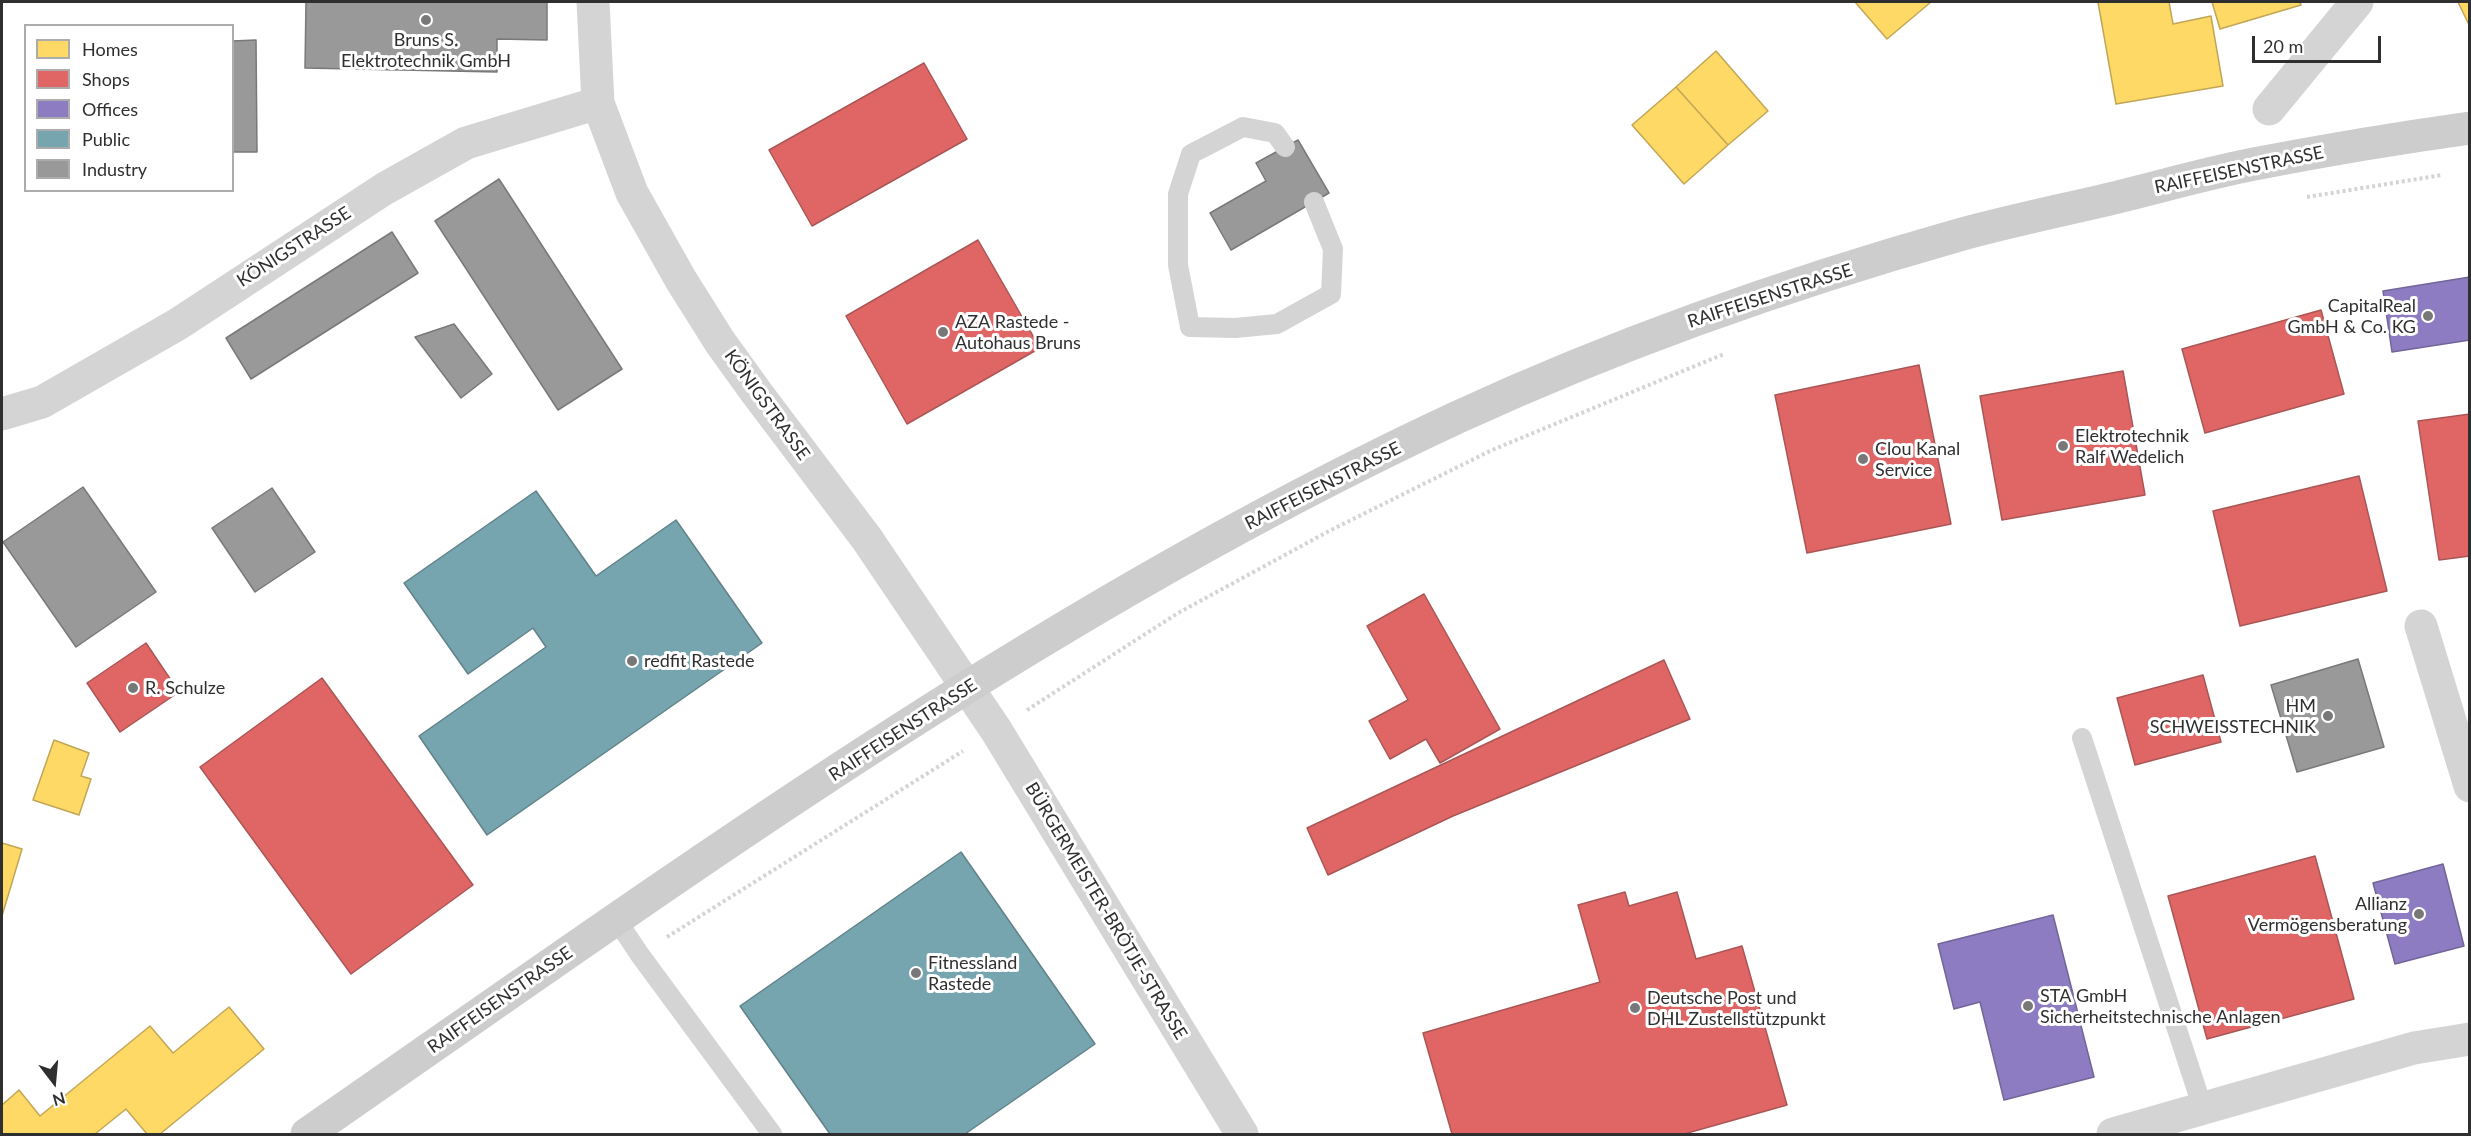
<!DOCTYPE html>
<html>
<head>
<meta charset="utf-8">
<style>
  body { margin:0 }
  #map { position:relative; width:2471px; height:1136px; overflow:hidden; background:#fff; font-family:Lato,sans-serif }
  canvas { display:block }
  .frame { position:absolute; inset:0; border:3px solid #2f2f2f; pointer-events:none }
  .legend { position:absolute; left:24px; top:24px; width:210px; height:168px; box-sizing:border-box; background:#fff; border:2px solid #acacac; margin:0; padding:8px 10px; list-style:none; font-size:18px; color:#2f2f2f }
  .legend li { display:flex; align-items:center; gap:12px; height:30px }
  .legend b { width:30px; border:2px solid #acacac }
  .north { position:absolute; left:24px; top:1052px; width:60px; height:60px; -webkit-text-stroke:4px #fff; paint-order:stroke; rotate:164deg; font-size:16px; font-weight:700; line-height:24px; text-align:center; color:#2f2f2f }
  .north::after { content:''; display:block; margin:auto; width:21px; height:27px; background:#2f2f2f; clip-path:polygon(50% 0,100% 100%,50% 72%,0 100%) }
  .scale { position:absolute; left:2252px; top:36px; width:129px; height:27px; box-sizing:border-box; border:3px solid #2f2f2f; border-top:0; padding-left:8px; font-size:18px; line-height:21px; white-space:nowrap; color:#2f2f2f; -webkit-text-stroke:4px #fff; paint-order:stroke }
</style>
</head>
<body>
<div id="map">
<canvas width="2471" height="1136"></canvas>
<div class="frame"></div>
<ul class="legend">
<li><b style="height:16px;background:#ffd966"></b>Homes</li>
<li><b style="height:16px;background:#e06666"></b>Shops</li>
<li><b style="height:16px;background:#8e7cc3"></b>Offices</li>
<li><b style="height:16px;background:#76a5af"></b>Public</li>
<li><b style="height:16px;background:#999"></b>Industry</li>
</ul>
<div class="north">N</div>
<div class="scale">20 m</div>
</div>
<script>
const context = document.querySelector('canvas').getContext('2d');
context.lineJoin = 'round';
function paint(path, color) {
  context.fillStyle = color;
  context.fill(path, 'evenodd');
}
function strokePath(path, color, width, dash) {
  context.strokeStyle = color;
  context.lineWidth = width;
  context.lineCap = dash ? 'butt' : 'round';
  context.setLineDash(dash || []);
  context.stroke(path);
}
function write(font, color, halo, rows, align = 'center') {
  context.font = font + ' Lato,sans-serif';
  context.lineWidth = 6;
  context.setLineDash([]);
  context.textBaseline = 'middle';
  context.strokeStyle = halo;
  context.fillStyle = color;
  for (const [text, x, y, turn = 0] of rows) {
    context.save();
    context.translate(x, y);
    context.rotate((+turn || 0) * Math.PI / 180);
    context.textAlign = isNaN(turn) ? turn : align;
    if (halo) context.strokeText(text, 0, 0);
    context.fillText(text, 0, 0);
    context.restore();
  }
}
const homes = new Path2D(`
  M1855,2h76l-44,37z
  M2098,2h71l4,22 38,-8 12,70 -107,18z
  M2212,2h88l1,3 -81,24z
  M2458,2h12v25z
  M1716,51l52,60 -40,34 -52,-58z
  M1676,87l52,58 -44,39 -52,-59z
  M54,740l35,13 -8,23 10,3 -12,36 -46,-15z
  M2,843l20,6 -20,67z
  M229,1007l35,42 -104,85h-13l-21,-25 -31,25h-93v-29l17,-15 21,26 110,-90 23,27z`);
paint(homes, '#ffd966');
strokePath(homes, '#c1a656', 1.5);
const shops = new Path2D(`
  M924,63l43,76 -155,87 -43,-76z
  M978,240l62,108 -133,76 -61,-108z
  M2321,310l23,84 -139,39 -23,-84z
  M1919,365l32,159 -144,29 -32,-158z
  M2123,371l22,124 -143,25 -22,-124z
  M2470,414v142l-31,4 -21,-139z
  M2359,476l28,115 -147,35 -27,-115z
  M1424,594l76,135 -60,34 -14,-24 -36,20 -21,-38 39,-21 -41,-74z
  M146,643l33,49 -59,40 -33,-49z
  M1664,660l26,59 -237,97 -125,59 -21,-47z
  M2203,675l18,67 -86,23 -18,-67z
  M322,678l151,207 -122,89 -151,-207z
  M2315,856l39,143 -147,40 -39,-143z
  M1625,892l4,14 48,-14 19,67 46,-13 45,159 -103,29h-232l-29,-101 177,-51 -22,-77z`);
paint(shops, '#e06666');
strokePath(shops, '#ab5656', 1.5);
const offices = new Path2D(`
  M2470,277v63l-78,12 -9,-61z
  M2443,864l21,82 -69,18 -22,-81z
  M2053,915l41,162 -90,23 -24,-98 -26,7 -16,-65z`);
paint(offices, '#8e7cc3');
strokePath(offices, '#726597', 1.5);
const public = new Path2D(`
  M536,491l60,85 80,-56 86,123 -275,192 -68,-99 127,-89 -13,-19 -65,46 -64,-91z
  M961,852l134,192 -130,90h-135l-90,-128z`);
paint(public, '#76a5af');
strokePath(public, '#618289', 1.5);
const industry = new Path2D(`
  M306,2h241v38l-50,-1v33l-192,-4z
  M256,40l1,112h-25v-111z
  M1298,140l31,53 -98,57 -21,-37 56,-32 -10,-18z
  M499,179l123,190 -64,41 -123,-189z
  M392,232l26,41 -167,106 -25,-41z
  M454,324l38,50 -31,24 -46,-61z
  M83,487l73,105 -80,55 -73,-105z
  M272,488l43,64 -60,40 -43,-64z
  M2358,659l26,88 -87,25 -26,-87z`);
paint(industry, '#999');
strokePath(industry, '#797979', 1.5);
strokePath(new Path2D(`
  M2307,197l135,-22
  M1027,710l151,-97 153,-83 161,-80 232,-96
  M667,937l296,-186`), '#d4d4d4', 4, [3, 3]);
strokePath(new Path2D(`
  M1285,147l-10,-14 -32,-6 -52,27 -13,40v71l12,62 45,1 42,-4 54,-30 2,-45 -19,-47
  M2082,738l121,371
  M616,919l24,36 132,179`), '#d4d4d4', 20);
strokePath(new Path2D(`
  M593,2l5,101 34,90 49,87 39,62 36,50 111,147 129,191 246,404
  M2269,109l88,-107
  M2,414l40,-12 136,-78 206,-135 82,-46 132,-40
  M2421,626l49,160
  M2113,1134l301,-86 56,-9`), '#d4d4d4', 33);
strokePath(new Path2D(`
  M307,1134c370,-257 740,-526 1151,-717 161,-74 331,-134 501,-182 47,-13 95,-23 142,-34 51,-12 102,-27 153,-37 72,-14 144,-26 216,-36`), '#cdcdcd', 33);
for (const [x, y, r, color] of [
  [426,20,6,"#787878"],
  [2428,316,6,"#787878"],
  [943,332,6,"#787878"],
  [2063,446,6,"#787878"],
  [1863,459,6,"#787878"],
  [632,661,6,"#787878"],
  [133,688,6,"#787878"],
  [2328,716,6,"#787878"],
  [2419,914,6,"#787878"],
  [916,973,6,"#787878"],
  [2028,1006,6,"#787878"],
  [1635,1008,6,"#787878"]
]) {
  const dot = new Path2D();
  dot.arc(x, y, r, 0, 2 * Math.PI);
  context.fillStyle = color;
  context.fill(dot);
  strokePath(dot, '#fff', 2);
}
write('18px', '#2f2f2f', '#fff', [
  ["Bruns S.",426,40,"center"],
  ["Elektrotechnik GmbH",426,61,"center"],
  ["CapitalReal",2416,306,"right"],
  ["GmbH & Co. KG",2416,327,"right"],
  ["AZA Rastede -",955,322],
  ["Autohaus Bruns",955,343],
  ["Elektrotechnik",2075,436],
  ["Ralf Wedelich",2075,457],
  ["Clou Kanal",1875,449],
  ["Service",1875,470],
  ["redfit Rastede",644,661],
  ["R. Schulze",145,688],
  ["HM",2316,706,"right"],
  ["SCHWEISSTECHNIK",2316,727,"right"],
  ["Allianz",2407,904,"right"],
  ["Vermögensberatung",2407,925,"right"],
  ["Fitnessland",928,963],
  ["Rastede",928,984],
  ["STA GmbH",2040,996],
  ["Sicherheitstechnische Anlagen",2040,1017],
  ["Deutsche Post und",1647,998],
  ["DHL Zustellstützpunkt",1647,1019]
], 'left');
write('18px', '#2f2f2f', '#fff', [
  ["RAIFFEISENSTRASSE",2239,170,-12],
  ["KÖNIGSTRASSE",294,247,-33],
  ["RAIFFEISENSTRASSE",1770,296,-18],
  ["KÖNIGSTRASSE",767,405,54],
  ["RAIFFEISENSTRASSE",1323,486,-27],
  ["RAIFFEISENSTRASSE",903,730,-33],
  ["BÜRGERMEISTER-BRÖTJE-STRASSE",1106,911,59],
  ["RAIFFEISENSTRASSE",500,1000,-35]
]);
</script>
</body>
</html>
